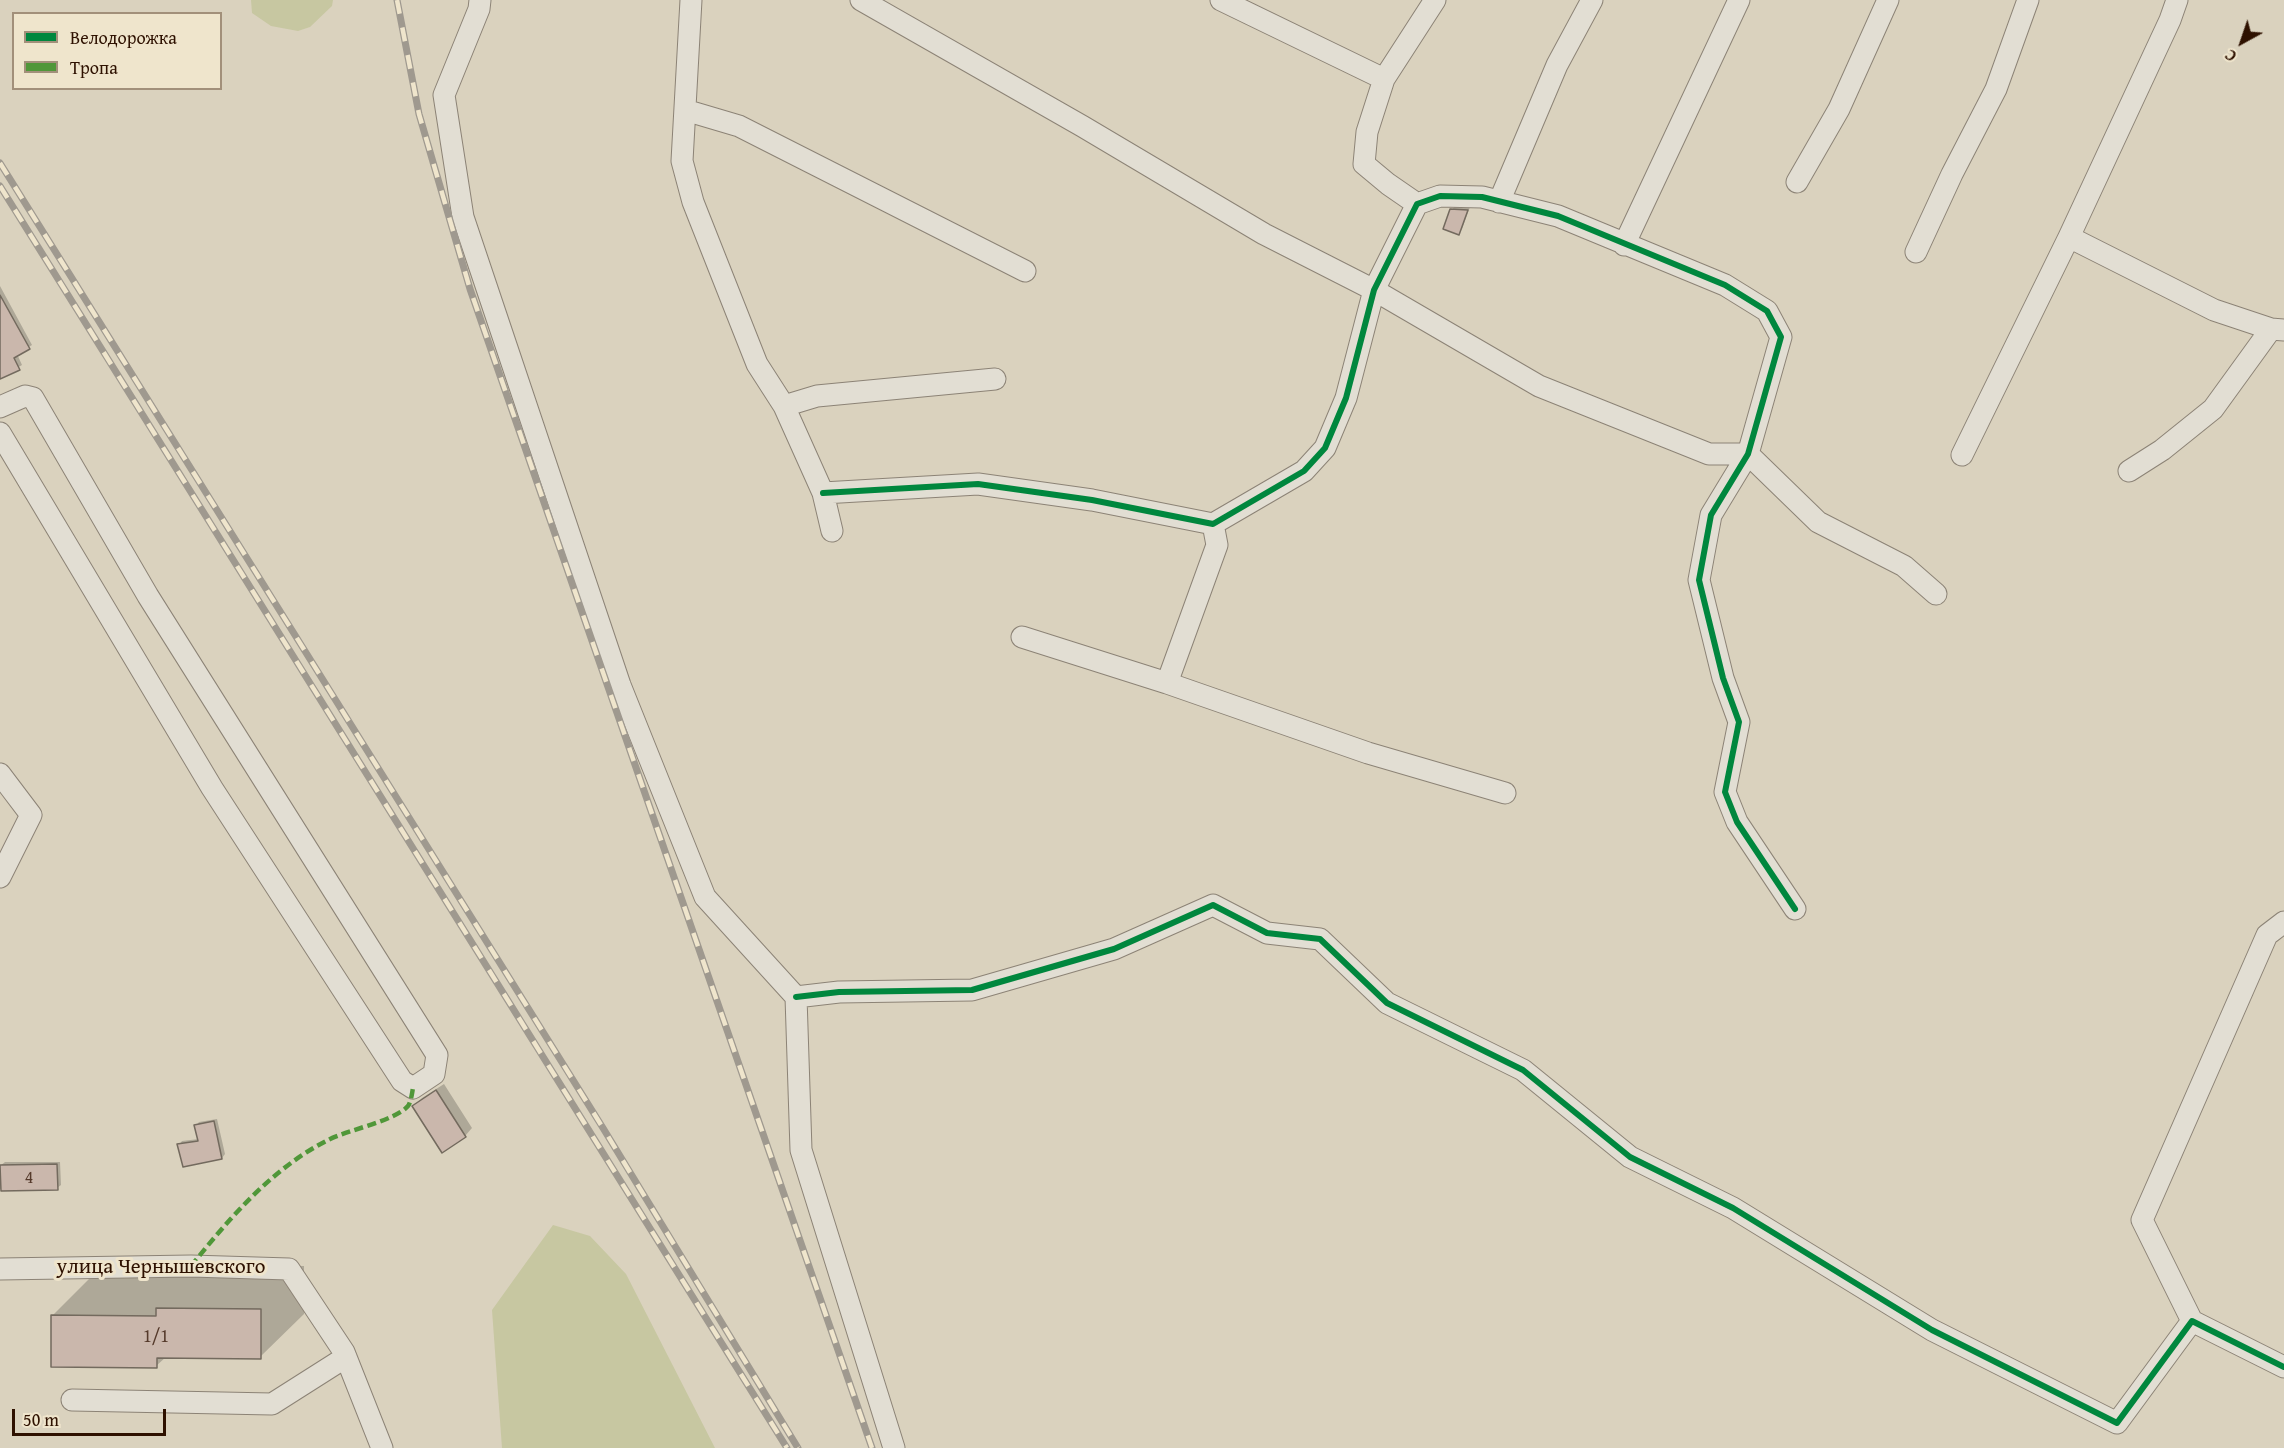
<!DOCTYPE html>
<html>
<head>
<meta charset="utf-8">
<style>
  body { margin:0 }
  #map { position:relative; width:2284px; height:1448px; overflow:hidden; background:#dad2be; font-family:"Gentium Book Plus",serif }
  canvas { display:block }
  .legend { position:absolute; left:12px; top:12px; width:210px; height:78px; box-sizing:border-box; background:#efe5cc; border:2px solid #a2907a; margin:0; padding:8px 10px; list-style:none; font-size:18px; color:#2e1100 }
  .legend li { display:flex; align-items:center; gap:12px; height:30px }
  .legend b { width:30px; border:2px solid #a2907a }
  .north { position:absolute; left:2212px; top:12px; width:60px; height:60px; -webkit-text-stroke:4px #efe5cc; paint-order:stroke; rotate:220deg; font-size:16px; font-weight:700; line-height:24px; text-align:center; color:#2e1100 }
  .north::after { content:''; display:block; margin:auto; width:21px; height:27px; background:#2e1100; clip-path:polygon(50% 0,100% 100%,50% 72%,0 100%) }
  .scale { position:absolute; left:12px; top:1409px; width:154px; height:27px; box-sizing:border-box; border:3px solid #2e1100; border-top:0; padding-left:8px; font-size:18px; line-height:21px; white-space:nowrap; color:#2e1100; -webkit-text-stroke:4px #efe5cc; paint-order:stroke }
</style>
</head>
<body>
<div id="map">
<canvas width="2284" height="1448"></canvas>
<ul class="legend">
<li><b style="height:8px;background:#00873e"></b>Велодорожка</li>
<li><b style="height:8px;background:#509739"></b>Тропа</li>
</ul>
<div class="north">С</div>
<div class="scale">50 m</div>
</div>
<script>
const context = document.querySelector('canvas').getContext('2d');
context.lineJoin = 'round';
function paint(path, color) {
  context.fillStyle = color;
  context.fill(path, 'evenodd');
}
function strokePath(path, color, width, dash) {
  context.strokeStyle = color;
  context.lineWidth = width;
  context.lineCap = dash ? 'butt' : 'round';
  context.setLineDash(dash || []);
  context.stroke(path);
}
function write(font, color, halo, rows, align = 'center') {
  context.font = font + ' "Gentium Book Plus",serif';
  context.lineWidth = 6;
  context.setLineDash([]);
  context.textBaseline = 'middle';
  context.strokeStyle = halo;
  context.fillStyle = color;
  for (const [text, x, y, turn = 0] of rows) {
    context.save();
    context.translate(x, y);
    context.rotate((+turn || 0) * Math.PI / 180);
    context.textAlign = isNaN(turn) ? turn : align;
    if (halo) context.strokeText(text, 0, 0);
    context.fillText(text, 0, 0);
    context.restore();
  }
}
paint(new Path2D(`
  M251,0h82l-1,6 -22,21 -12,4 -27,-5 -19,-13z
  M553,1225l37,11 36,38 89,174h-213l-10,-138z`), '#c7c7a1');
paint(new Path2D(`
  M1455,206l15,1 -8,22 -3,4 -7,-23z
  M0,286l32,59 -15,9 5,11 -22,13z
  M444,1084l28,44 -7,8 -51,-30 8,-8z
  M217,1119l8,35 -3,4 -38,7 -5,-20 3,-4 17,-2 -3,-13 3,-4z
  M5,1162h55l1,23 -4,3 -57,1v-23z
  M201,1265l103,1v48l-44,43h-94l-10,9 -104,-50 44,-44z`), '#0003');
const building = new Path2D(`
  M1450,209l18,1 -9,25 -16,-6z
  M0,295l30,54 -16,9 6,12 -20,9z
  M436,1090l30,47 -24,16 -30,-47z
  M214,1121l8,38 -39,8 -6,-23 21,-3 -4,-16z
  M57,1164l1,26 -57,1 -1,-26z
  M156,1308l105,1v50l-104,-1v10l-106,-1v-52l105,1z`);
paint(building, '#cab7ac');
strokePath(building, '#736a5e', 1.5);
const minor = new Path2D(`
  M480,0l-1,9 -35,86 19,122 157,468 85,212 91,100 5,153 93,298
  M691,0l-9,161 11,41 64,162 27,42 39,87 9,38
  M861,0l221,126 182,108 110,56 165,96 170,68h39l70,68 86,44 32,28
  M1221,0l163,79
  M685,110l54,16 286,145
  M1797,182l42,-73 49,-109
  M1499,202l58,-137 35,-65
  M1417,204l-29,-20 -24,-20 3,-32 17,-53 51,-79
  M2069,237l145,73 57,19 13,1
  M1624,245l115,-245
  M1916,252l36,-78 44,-85 32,-89
  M784,406l33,-10 178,-17
  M0,407l25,-11 8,2 115,198 289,459 -3,19 -21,14 -11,-7 -190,-293 -212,-355
  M1962,455l107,-218 101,-217 7,-20
  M2129,471l33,-21 51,-41 58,-80
  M823,493l155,-9 114,16 121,24 91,-53 21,-23 21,-50 28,-108 43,-86 23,-8 42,1 76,19 167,69 42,26 14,26 -33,117 -37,61 -12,65 24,98 16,44 -14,70 12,30 58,87
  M1022,637l145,46 201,70 137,40
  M1167,683l50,-138 -4,-21
  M0,774l31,41 -31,62
  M796,997l43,-5 133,-2 142,-41 99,-44 54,28 53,6 67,64 136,67 107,87 103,51 199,122 185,93 75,-102 92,46
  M0,1269l191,-3 98,3 55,83 38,96
  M2192,1321l-50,-101 125,-285 17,-13
  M72,1400l200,4 74,-47`);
strokePath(minor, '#8c8376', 23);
strokePath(minor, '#e2ded3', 21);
const rail = new Path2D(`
  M397,0l22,114 51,175 402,1159
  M0,163l603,965 195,320
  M0,186l787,1262`);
strokePath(rail, '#9f998f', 7);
strokePath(rail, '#efe5cc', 4.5, [14]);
strokePath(new Path2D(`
  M191,1266c39,-48 80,-97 137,-126 19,-10 67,-19 80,-34 3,-4 4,-13 5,-18`), '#509739', 4.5, [9, 4.5]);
strokePath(new Path2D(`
  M823,493l155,-9 114,16 121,24 91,-53 21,-23 21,-50 28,-108 43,-86 23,-8 42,1 76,19 167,69 42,26 14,26 -33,117 -37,61 -12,65 24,98 16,44 -14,70 12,30 58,87
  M796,997l43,-5 133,-2 142,-41 99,-44 54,28 53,6 67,64 136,67 107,87 103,51 199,122 185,93 75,-102 92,46`), '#00873e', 6);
write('18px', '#553a2b', null, [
  ["4",29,1178],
  ["1/1",156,1337]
]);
write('21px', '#2e1100', '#efe5cc', [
  ["улица Чернышевского",161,1268]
]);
</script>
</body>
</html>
